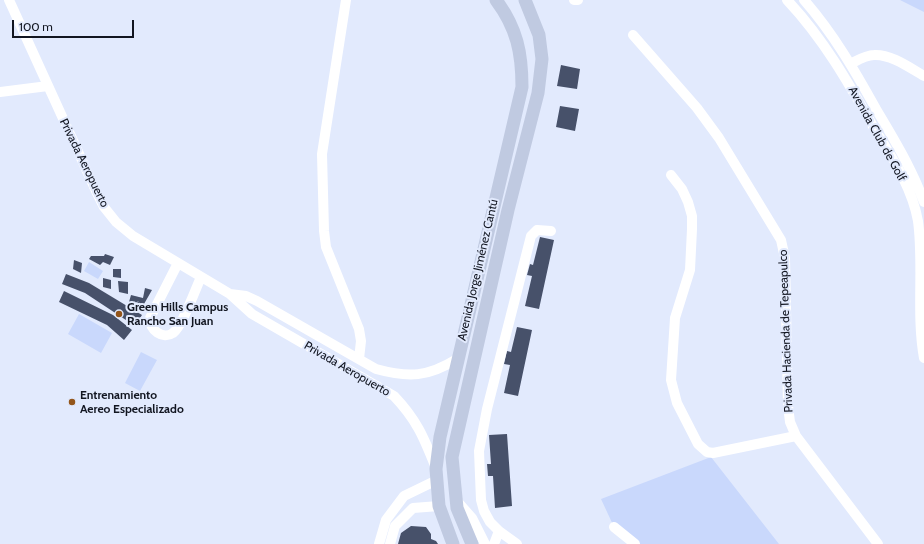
<!DOCTYPE html>
<html>
<head>
<meta charset="utf-8">
<style>
  body { margin:0 }
  #map { position:relative; width:924px; height:544px; overflow:hidden; background:#e2eafd; font-family:Cabin,sans-serif }
  canvas { display:block }
  .scale { position:absolute; left:12px; top:20px; width:122px; height:18px; box-sizing:border-box; border:2px solid #121621; border-top:0; padding-left:5px; font-size:12px; line-height:14px; white-space:nowrap; color:#121621; -webkit-text-stroke:3px #e2eafd; paint-order:stroke }
</style>
</head>
<body>
<div id="map">
<canvas width="924" height="544"></canvas>
<div class="scale">100 m</div>
</div>
<script>
const context = document.querySelector('canvas').getContext('2d');
context.lineJoin = 'round';
function paint(path, color) {
  context.fillStyle = color;
  context.fill(path, 'evenodd');
}
function strokePath(path, color, width, dash) {
  context.strokeStyle = color;
  context.lineWidth = width;
  context.lineCap = dash ? 'butt' : 'round';
  context.setLineDash(dash || []);
  context.stroke(path);
}
function write(font, color, halo, rows, align = 'center') {
  context.font = font + ' Cabin,sans-serif';
  context.lineWidth = 4;
  context.setLineDash([]);
  context.textBaseline = 'middle';
  context.strokeStyle = halo;
  context.fillStyle = color;
  for (const [text, x, y, turn = 0] of rows) {
    context.save();
    context.translate(x, y);
    context.rotate((+turn || 0) * Math.PI / 180);
    context.textAlign = isNaN(turn) ? turn : align;
    if (halo) context.strokeText(text, 0, 0);
    context.fillText(text, 0, 0);
    context.restore();
  }
}
paint(new Path2D(`
  M900,0h24v12z
  M89,262l14,9 -5,8 -14,-8z
  M79,314l33,19 -11,20 -33,-19z
  M141,352l16,8 -17,31 -15,-8z
  M711,457l68,87h-144l-21,-17 -13,-28z`), '#c9d8fc');
paint(new Path2D(`
  M561,65l19,4 -3,20 -20,-3z
  M560,106l19,3 -4,22 -19,-4z
  M540,237l14,3 -15,69 -14,-3 7,-30 -5,-1 3,-11 3,1z
  M105,254l9,3 -4,8 -7,-3 -3,3 -11,-6 2,-3h13z
  M74,260l8,3 -1,10 -8,-4z
  M113,269h8v9l-8,-1z
  M66,274l23,9 53,32 -7,11 -50,-33 -23,-9z
  M103,278l8,2v9l-8,-2z
  M118,281l10,1v12l-9,-2z
  M145,288l7,2 -8,14 -7,-1 2,-2 -4,2 -6,-1 2,-7 12,3z
  M64,291l49,24 19,15 -8,10 -17,-15 -48,-23z
  M517,327l15,3 -14,66 -14,-3 6,-28 -6,-1 3,-13 4,1z
  M507,434l5,72 -17,2 -2,-32h-5l-1,-12h4l-2,-29z
  M411,526l15,1 5,7v5l5,2 2,3h-40l3,-11z`), '#47516a');
strokePath(new Path2D(`
  M9,0l87,191 8,16 12,15 17,14 97,58 22,20 142,82c23,24 30,42 42,72
  M346,0l-24,154 2,77 2,16 33,82 2,12 -2,18
  M574,0h4
  M787,0c36,38 61,82 87,128 17,28 38,59 44,93 6,44 -2,93 6,137
  M804,0c29,33 51,71 72,109 18,30 36,60 48,93
  M633,35l64,73 22,30 62,102 4,18 3,148 2,16 6,14 82,108
  M850,64c8,-4 16,-9 24,-9 17,-1 36,13 50,21
  M0,92l48,-6
  M671,175l11,14 6,13 4,14v13l-2,41 -15,48 -4,62 6,23 21,41 9,8 6,1 83,-17
  M178,263l-28,55c-1,12 13,22 23,15 9,-6 23,-45 28,-56
  M230,294l16,2 11,5 119,68c33,9 52,8 81,-10
  M457,501l15,17 13,26
  M614,527l21,17
  M379,544l7,-24 18,-24 33,-16
  M390,544l5,-18 18,-18 26,-2
  M494,544l5,-13
  M517,544l-18,-13 -9,-9 -6,-11 -3,-11 -2,-49 8,-42 44,-173 6,-6 14,1`), '#fff', 10);
strokePath(new Path2D(`
  M453,544l-14,-38 -3,-37 4,-32 82,-350c0,-34 -5,-59 -26,-87
  M472,544l-15,-36 -5,-51 56,-247 30,-117 4,-34 -3,-24 -14,-35`), '#c0cae1', 13);
for (const [x, y, r, color] of [
  [119,314,4,"#93551b"],
  [72,402,4,"#93551b"]
]) {
  const dot = new Path2D();
  dot.arc(x, y, r, 0, 2 * Math.PI);
  context.fillStyle = color;
  context.fill(dot);
  strokePath(dot, '#e2eafd', 1.5);
}
write('12px', '#121621', '#e2eafd', [
  ["Avenida Club de Golf",877,134,61],
  ["Privada Aeropuerto",84,163,64],
  ["Avenida Jorge Jiménez Cantú",478,270,-77],
  ["Privada Hacienda de Tepeapulco",786,331,-92],
  ["Privada Aeropuerto",347,369,30]
]);
write('bold 12px', '#121621', '#e2eafd', [
  ["Green Hills Campus",127,307],
  ["Rancho San Juan",127,321],
  ["Entrenamiento",80,395],
  ["Aereo Especializado",80,409]
], 'left');
</script>
</body>
</html>
